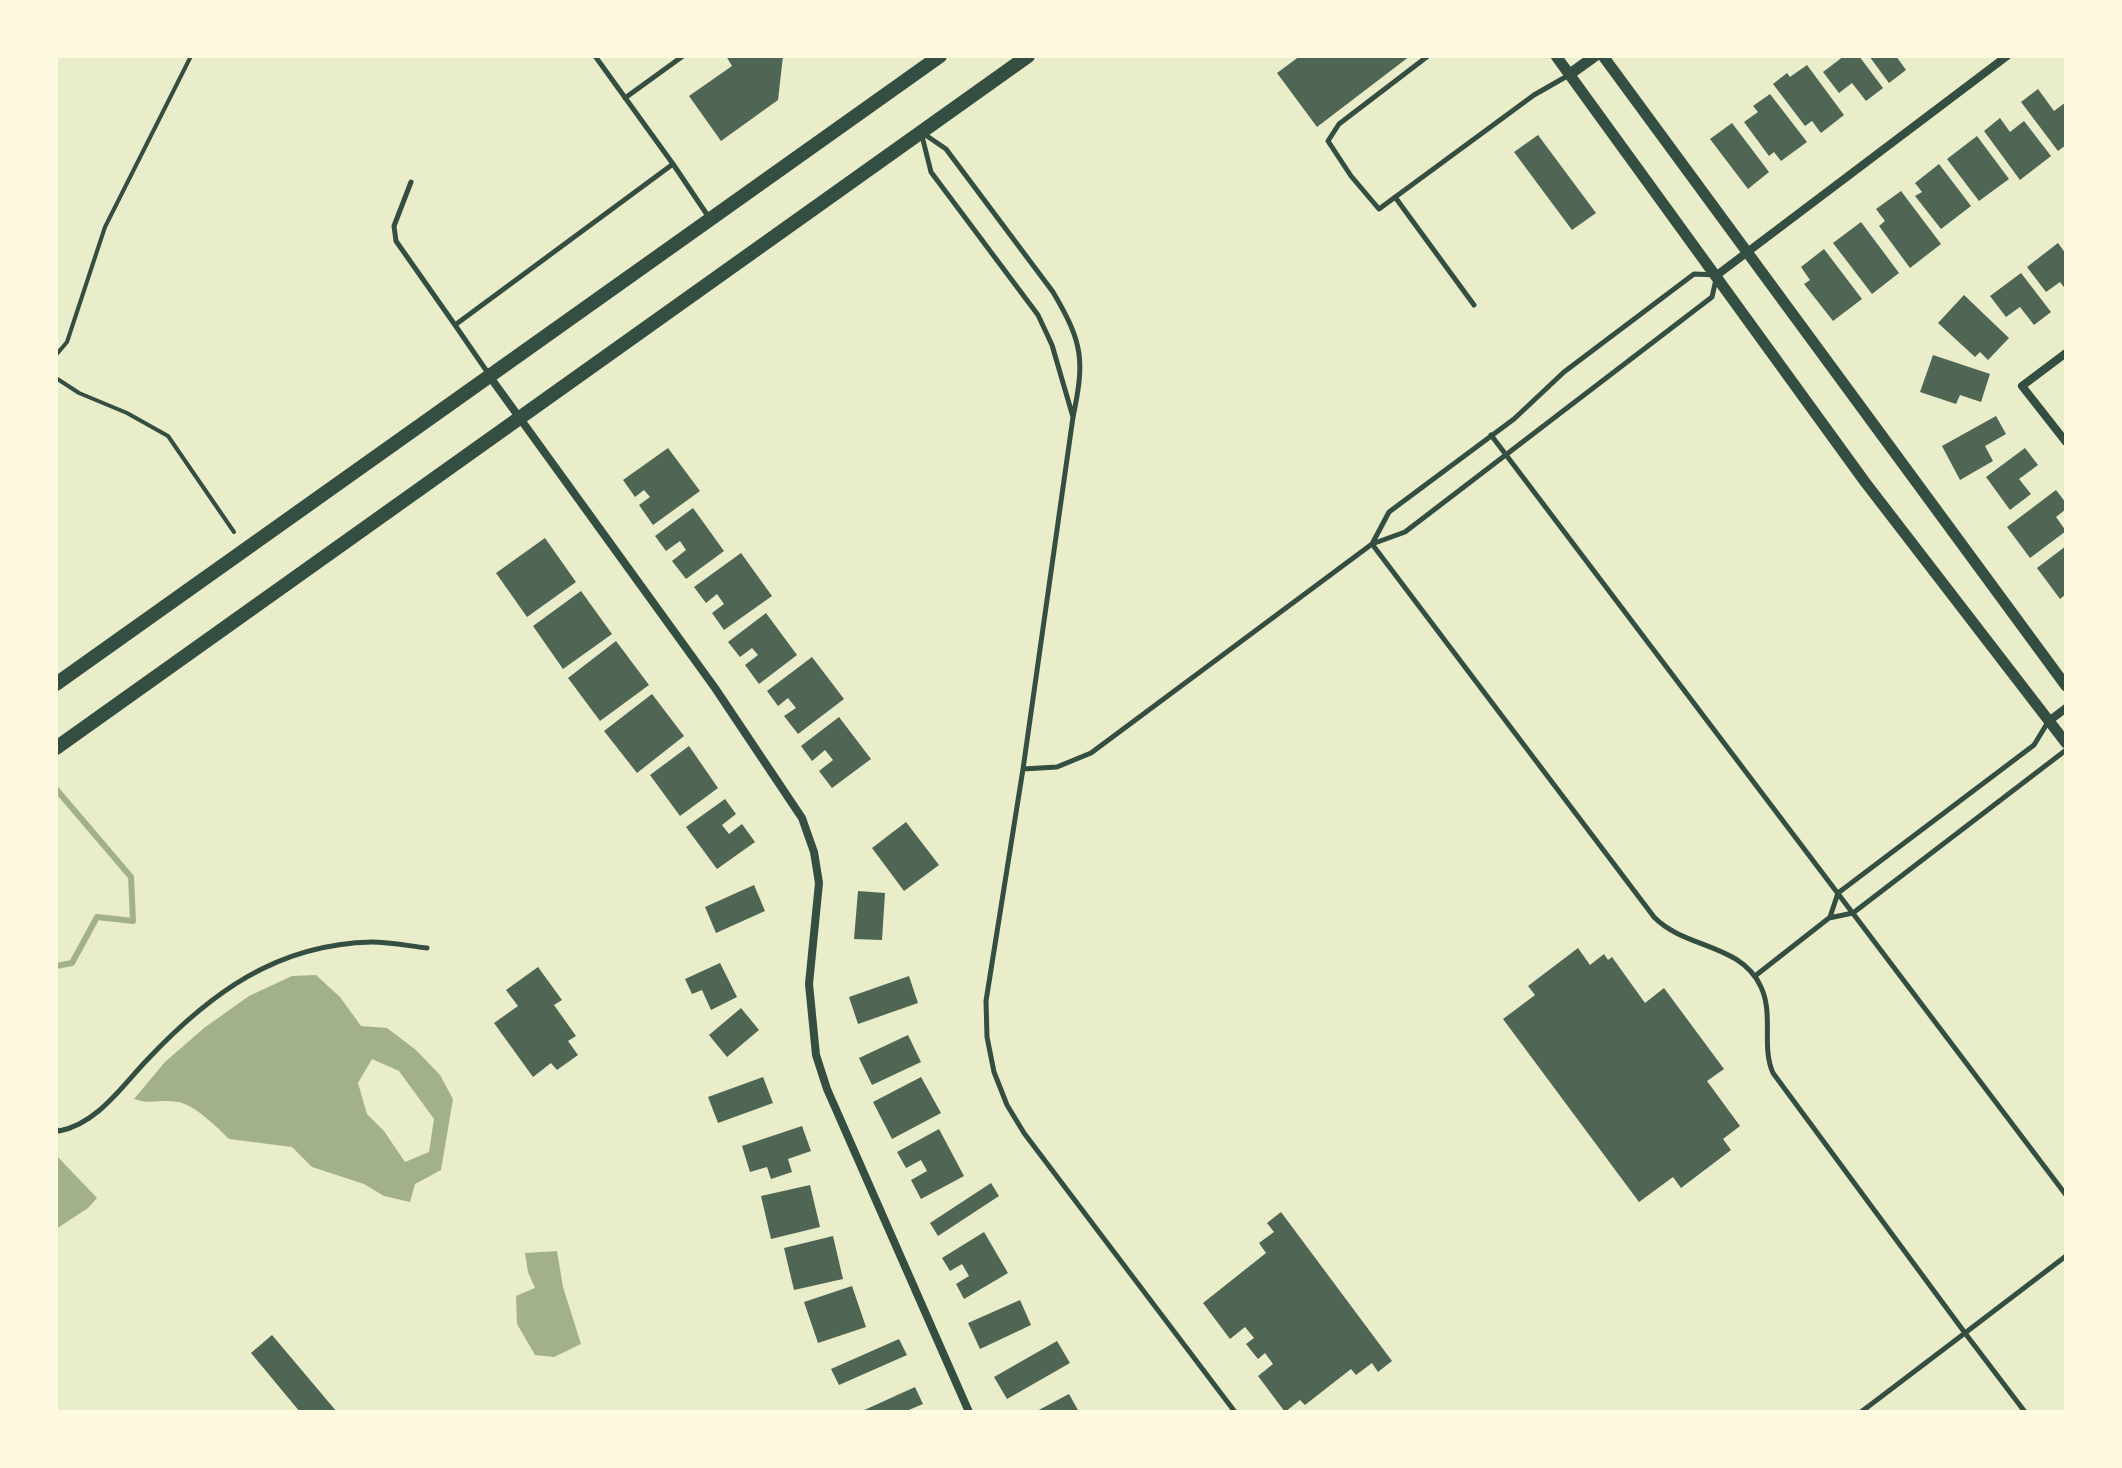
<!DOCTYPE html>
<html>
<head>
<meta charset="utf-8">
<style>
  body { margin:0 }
  #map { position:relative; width:2122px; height:1468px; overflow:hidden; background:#e9edc9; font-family:Karla,sans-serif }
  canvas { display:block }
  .frame { position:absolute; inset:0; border:58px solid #fefae0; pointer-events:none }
</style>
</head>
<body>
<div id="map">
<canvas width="2122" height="1468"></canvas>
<div class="frame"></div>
</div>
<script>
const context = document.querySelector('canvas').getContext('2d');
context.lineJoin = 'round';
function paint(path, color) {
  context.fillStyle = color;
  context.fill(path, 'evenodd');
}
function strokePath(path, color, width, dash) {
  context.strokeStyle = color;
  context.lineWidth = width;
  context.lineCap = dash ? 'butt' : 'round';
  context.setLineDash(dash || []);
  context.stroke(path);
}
paint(new Path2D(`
  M316,975l24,22 21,29 26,2 29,22 24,25 13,24 -12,71 -26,14 -5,18 -26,-6 -20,-12 -52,-17 -20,-20 -63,-8c-12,-12 -34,-34 -51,-37 -16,-3 -27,3 -44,-3l31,-37 39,-34 45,-32 43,-20zM372,1059l27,12 35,48 -5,33 -24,10 -21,-31 -17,-17 -9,-31z
  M56,1155l41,43 -9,10 -32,21z
  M557,1251l6,36 18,57 -27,13 -19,-2 -18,-31 -1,-28 19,-8 -7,-16 -3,-19z`), '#a3b18a');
strokePath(new Path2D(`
  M56,789l75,88 2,44 -36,-4 -25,46 -16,3`), '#a3b18a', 6);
paint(new Path2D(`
  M726,56h57l-5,44 -57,41 -32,-45 43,-30z
  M1300,56h110l-93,71 -40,-54z
  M1844,56h15l24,32 -17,13 -14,-18 -13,10 -16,-21z
  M1869,56h27l10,14 -17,13z
  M1807,65l37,50 -23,18 -9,-12 -7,5 -32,-42 14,-11 3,4z
  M2038,89l16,22 12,-9v43l-8,6 -37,-49z
  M1770,94l37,48 -26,19 -7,-9 -5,4 -25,-34 14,-10 -5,-6z
  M2000,118l10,14 14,-11 27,35 -31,24 -36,-49z
  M1732,123l37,49 -21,17 -38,-50z
  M1538,135l58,78 -24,17 -58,-78z
  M1977,136l32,43 -30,22 -32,-42z
  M1939,164l32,42 -30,23 -26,-33 7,-4 -7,-9z
  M1901,191l40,53 -31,24 -31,-42 6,-5 -9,-12z
  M1861,222l38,51 -27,21 -39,-51z
  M2058,243l8,11v36l-6,-8 -14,10 -19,-25z
  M1824,249l38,50 -29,22 -29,-37 6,-4 -9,-13z
  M2021,273l30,39 -17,13 -14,-18 -14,10 -16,-21z
  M1964,295l45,43 -21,22 -8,-8 -5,5 -37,-34z
  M1933,355l57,19 -9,28 -21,-7 -4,9 -36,-12z
  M1996,416l10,18 -21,12 8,15 -33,19 -18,-34z
  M668,448l32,43 -47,34 -14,-20 11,-8 -6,-7 -9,7 -12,-17z
  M2025,448l13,17 -19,14 12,15 -21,16 -24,-33z
  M2056,490l10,13v6l-10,8 10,14 -36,27 -23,-31z
  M693,508l31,43 -38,28 -14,-18 14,-11 -6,-9 -14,10 -11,-15z
  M545,538l31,44 -49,35 -31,-44z
  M2066,546v48l-6,5 -23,-31z
  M741,553l31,43 -48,34 -12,-17 12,-9 -7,-10 -11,9 -12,-16z
  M581,591l31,43 -49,35 -30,-43z
  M766,613l31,42 -38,29 -14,-19 13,-10 -6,-7 -12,9 -12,-15z
  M616,641l33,44 -49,36 -32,-43z
  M812,657l32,42 -46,35 -14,-18 12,-8 -8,-10 -10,8 -11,-15z
  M652,694l32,42 -47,37 -33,-42z
  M839,717l32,42 -39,29 -13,-17 14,-11 -8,-10 -13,11 -11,-15z
  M689,746l29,42 -38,28 -30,-41z
  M725,799l11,15 -14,11 7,9 13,-10 13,18 -38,27 -31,-42z
  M906,822l33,43 -35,26 -32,-43z
  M754,885l11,26 -49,22 -11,-26z
  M858,891l27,2 -3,47 -28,-1z
  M1578,948l12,17 14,-11 4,6 4,-3 33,46 19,-15 60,81 -17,12 33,45 -17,13 8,11 -50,38 -8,-11 -34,25 -136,-183 32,-24 -7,-9z
  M720,963l17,34 -26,13 -9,-20 -10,4 -7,-15z
  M538,967l24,33 -8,5 22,31 -8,5 10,14 -21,15 -6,-7 -18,14 -39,-54 24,-17 -12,-16z
  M909,976l9,27 -60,21 -9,-27z
  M741,1008l18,22 -32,27 -18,-22z
  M908,1035l13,27 -49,23 -13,-27z
  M763,1077l10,26 -55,20 -10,-26z
  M921,1077l20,36 -49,26 -19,-37z
  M802,1126l9,25 -23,8 4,13 -21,7 -4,-12 -17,5 -8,-26z
  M939,1129l25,47 -43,23 -10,-19 16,-9 -6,-11 -15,8 -9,-16z
  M991,1183l8,13 -61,40 -8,-13z
  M810,1185l10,42 -49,12 -10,-43z
  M1281,1212l111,149 -14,11 -6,-9 -16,12 -5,-6 -46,36 -5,-5 -15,12 -27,-36 15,-12 -8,-11 -7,6 -12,-15 8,-6 -9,-11 -15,12 -27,-36 63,-50 -7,-10 15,-11 -7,-9z
  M984,1232l24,41 -44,26 -8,-15 13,-8 -7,-12 -12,7 -8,-13z
  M833,1236l10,43 -49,11 -10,-42z
  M852,1286l14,41 -48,16 -14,-41z
  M1020,1300l11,25 -51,24 -12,-26z
  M272,1335l65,77h-37l-49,-59z
  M899,1339l8,16 -68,30 -8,-16z
  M1057,1341l13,22 -63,36 -13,-22z
  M915,1387l8,17 -19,8h-44z
  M1069,1394l10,18h-44z`), '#4f6655');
strokePath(new Path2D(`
  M56,355l11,-13 38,-115 86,-171
  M56,378l23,15 48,20 41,23 66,96`), '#344e41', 4);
strokePath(new Path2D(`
  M595,56l78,108
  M1428,56l-89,68 -11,17 23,35 28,33 155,-114 35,-20
  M625,98l58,-42
  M411,182l-17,44 2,15 59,84
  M1395,197l79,108
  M1694,274l23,1 -5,22 -307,235 -33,12 17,-32 125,-93 50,-47z
  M488,373l-33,-48 218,-161 37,55
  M1073,417l-21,-72 -14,-30 -107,-143 -10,-40 25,17 107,143c30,51 32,68 20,125l-50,352 -37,232 1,36 7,35 13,33 17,28 211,279
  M1491,435l575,760
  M1023,769l34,-2 34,-14 281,-209 282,373c31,32 87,26 107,70 13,28 0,59 12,86l192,260 -104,79
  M1830,917l8,-24 196,-148 14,-23
  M1755,976l74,-58 24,-5 213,-163
  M56,1129l3,2c38,-7 63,-45 88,-71 63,-67 130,-116 225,-118 18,0 37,4 55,6
  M2025,1412l-60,-79 101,-77`), '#344e41', 5);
strokePath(new Path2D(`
  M1717,275l290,-219
  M2066,353l-44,33 44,56
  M490,377l225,311 87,130 12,34 5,31 -10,101 7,71 11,34 142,323
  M2049,721l17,-13`), '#344e41', 8);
strokePath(new Path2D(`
  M1556,56l309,426 201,261
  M1603,56l463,630
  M1570,74l25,-18`), '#344e41', 11);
strokePath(new Path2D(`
  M56,684l884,-628
  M56,748l972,-692`), '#344e41', 14);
</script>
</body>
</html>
